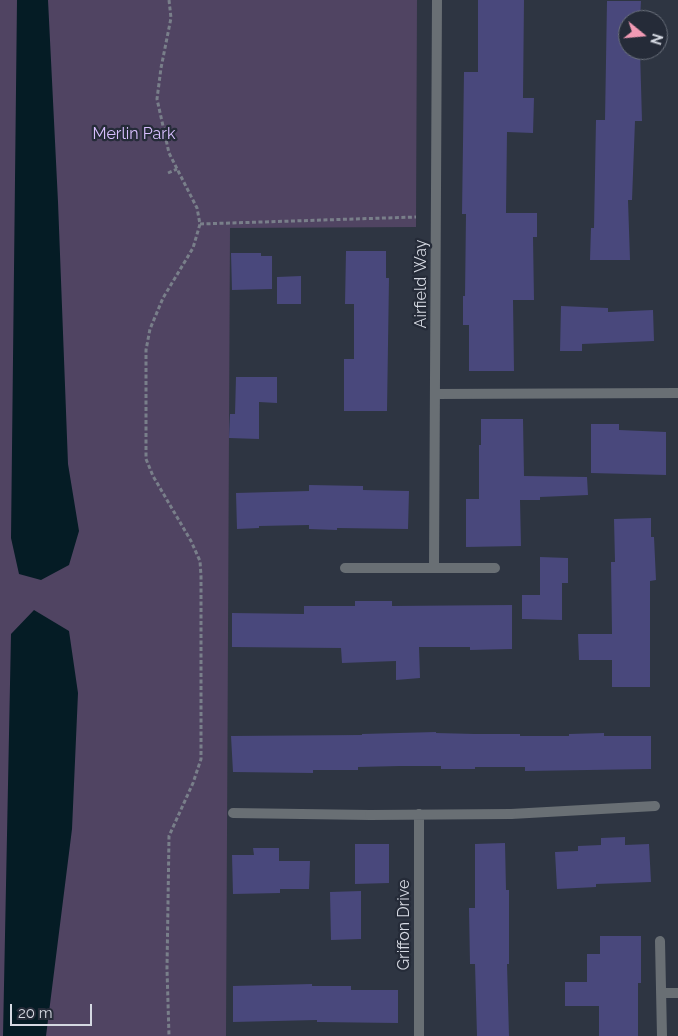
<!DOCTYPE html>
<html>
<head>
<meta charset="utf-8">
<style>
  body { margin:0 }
  #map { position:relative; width:678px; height:1036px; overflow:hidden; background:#2e3542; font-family:Raleway,sans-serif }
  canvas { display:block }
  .north { position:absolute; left:618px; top:10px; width:50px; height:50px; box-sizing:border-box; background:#252b38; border:1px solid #6b717c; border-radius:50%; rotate:107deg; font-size:14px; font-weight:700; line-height:20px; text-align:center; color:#d5d9e2 }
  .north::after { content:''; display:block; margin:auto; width:18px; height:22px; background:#f19ab4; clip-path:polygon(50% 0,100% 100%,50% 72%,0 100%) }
  .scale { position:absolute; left:10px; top:1004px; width:82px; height:22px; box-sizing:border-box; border:2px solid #d5d9e2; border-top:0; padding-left:6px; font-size:15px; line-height:18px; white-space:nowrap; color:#d5d9e2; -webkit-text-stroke:4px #252b38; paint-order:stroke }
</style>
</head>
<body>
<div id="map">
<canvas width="678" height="1036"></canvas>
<div class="north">N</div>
<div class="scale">20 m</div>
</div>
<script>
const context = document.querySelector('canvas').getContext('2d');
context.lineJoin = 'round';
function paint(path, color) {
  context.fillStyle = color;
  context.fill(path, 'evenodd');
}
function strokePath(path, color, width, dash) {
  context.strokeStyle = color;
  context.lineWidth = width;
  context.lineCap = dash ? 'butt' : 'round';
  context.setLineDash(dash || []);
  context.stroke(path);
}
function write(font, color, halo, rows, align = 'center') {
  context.font = font + ' Raleway,sans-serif';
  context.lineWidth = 4.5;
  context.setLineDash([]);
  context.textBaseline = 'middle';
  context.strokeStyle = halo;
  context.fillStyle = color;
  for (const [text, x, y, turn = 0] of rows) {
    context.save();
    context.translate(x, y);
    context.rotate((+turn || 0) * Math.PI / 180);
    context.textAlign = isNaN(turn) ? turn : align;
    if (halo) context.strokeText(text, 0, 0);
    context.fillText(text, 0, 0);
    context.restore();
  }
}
paint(new Path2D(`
  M0,0h417l-1,227 -186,1 -4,808h-226z`), '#504462');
paint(new Path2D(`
  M17,0h31l10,202 10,262 11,67 -10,34 -28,15 -22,-6 -8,-36z
  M34,610l35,21 9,62 -6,136 -26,207h-43l8,-402z`), '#051c25');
paint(new Path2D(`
  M478,0h46l-1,98h11l-1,35 -26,-1 -1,81h31v24h-4l1,63h-21l1,71h-45v-46h-6v-29h2l1,-82h-4l2,-142h14z
  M607,1h34l-1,19h-12v30h12l2,71h-7l-3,79h-4l2,60h-40l1,-32h3l2,-108h9z
  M346,251h40v27h3l-2,133h-43v-52h10v-55h-9z
  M231,253h30v3h11v33l-40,1z
  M301,276v28h-24v-27z
  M561,306l47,2v4l45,-2 1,31 -72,3v7h-22z
  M236,377h41v26l-18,-1v37l-30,-1 1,-24h5z
  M481,419h42l1,57 63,1 1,18 -48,2v3h-20l1,46 -55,1v-48h13v-54h2z
  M591,424h28v6l47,2v43l-75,-2z
  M309,485l54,1v4l46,1 -1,38 -71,-1v2l-28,-1v-4l-50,1v2l-22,1 -1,-36 73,-2z
  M651,518v19h3l2,43 -6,1v106h-38v-27h-33l-1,-26h34l-1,-72h4l-1,-43z
  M540,557l28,1v25h-6v37l-40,-1v-24h18z
  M355,601h37v5l120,-1v44l-42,1v-3h-51l1,31 -24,2v-19l-54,2 -1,-15 -109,-1v-34l72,1v-8h51z
  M436,732v1l39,1h45v2h49v-2l35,-1v3h47v33l-126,2v-4h-50v2h-34v-3h-41l-42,1v3h-45v3l-80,-1 -2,-36 131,-1v-1z
  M625,837v8l24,-1 2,38 -55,2v3l-39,2 -2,-37 23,-1v-5l23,-1v-7z
  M505,843l1,47h3v74h-2l2,72h-32l-2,-72h-5l-1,-56h6v-64z
  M355,844h34v39l-34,1z
  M253,848h26v13h31l-1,28h-29v4l-47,1 -1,-39h22z
  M361,891v48l-30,1 -1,-48z
  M600,936h41v47h-3v53h-39v-30h-34v-24h22v-28h13z
  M312,984v2h39v4h47v33l-81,-1v-2l-84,2v-36z`), '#49487c');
strokePath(new Path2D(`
  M169,0l2,18 -10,50 -4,31 12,54 28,55 3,16 -7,24 -30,50 -13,31 -4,21v109l7,17 38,65 9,20 1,15v183l-8,24 -24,53 -2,133 2,67
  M168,173l9,-4
  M200,224l216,-7`), '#797f8a', 3, [4, 2.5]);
strokePath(new Path2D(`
  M233,813l137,2
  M511,814l144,-8
  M660,941l2,95
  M661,993h17`), '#696f74', 10);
strokePath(new Path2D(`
  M435,394l243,-1
  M345,568h150
  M434,568l3,-568
  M419,814v222
  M370,815l141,-1`), '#696f74', 10);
write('16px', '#d8bfff', '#252b38', [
  ["Merlin Park",134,134]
]);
write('16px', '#d5d9e2', '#252b38', [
  ["Airfield Way",421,284,-90],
  ["Griffon Drive",404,925,-90]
]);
</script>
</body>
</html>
